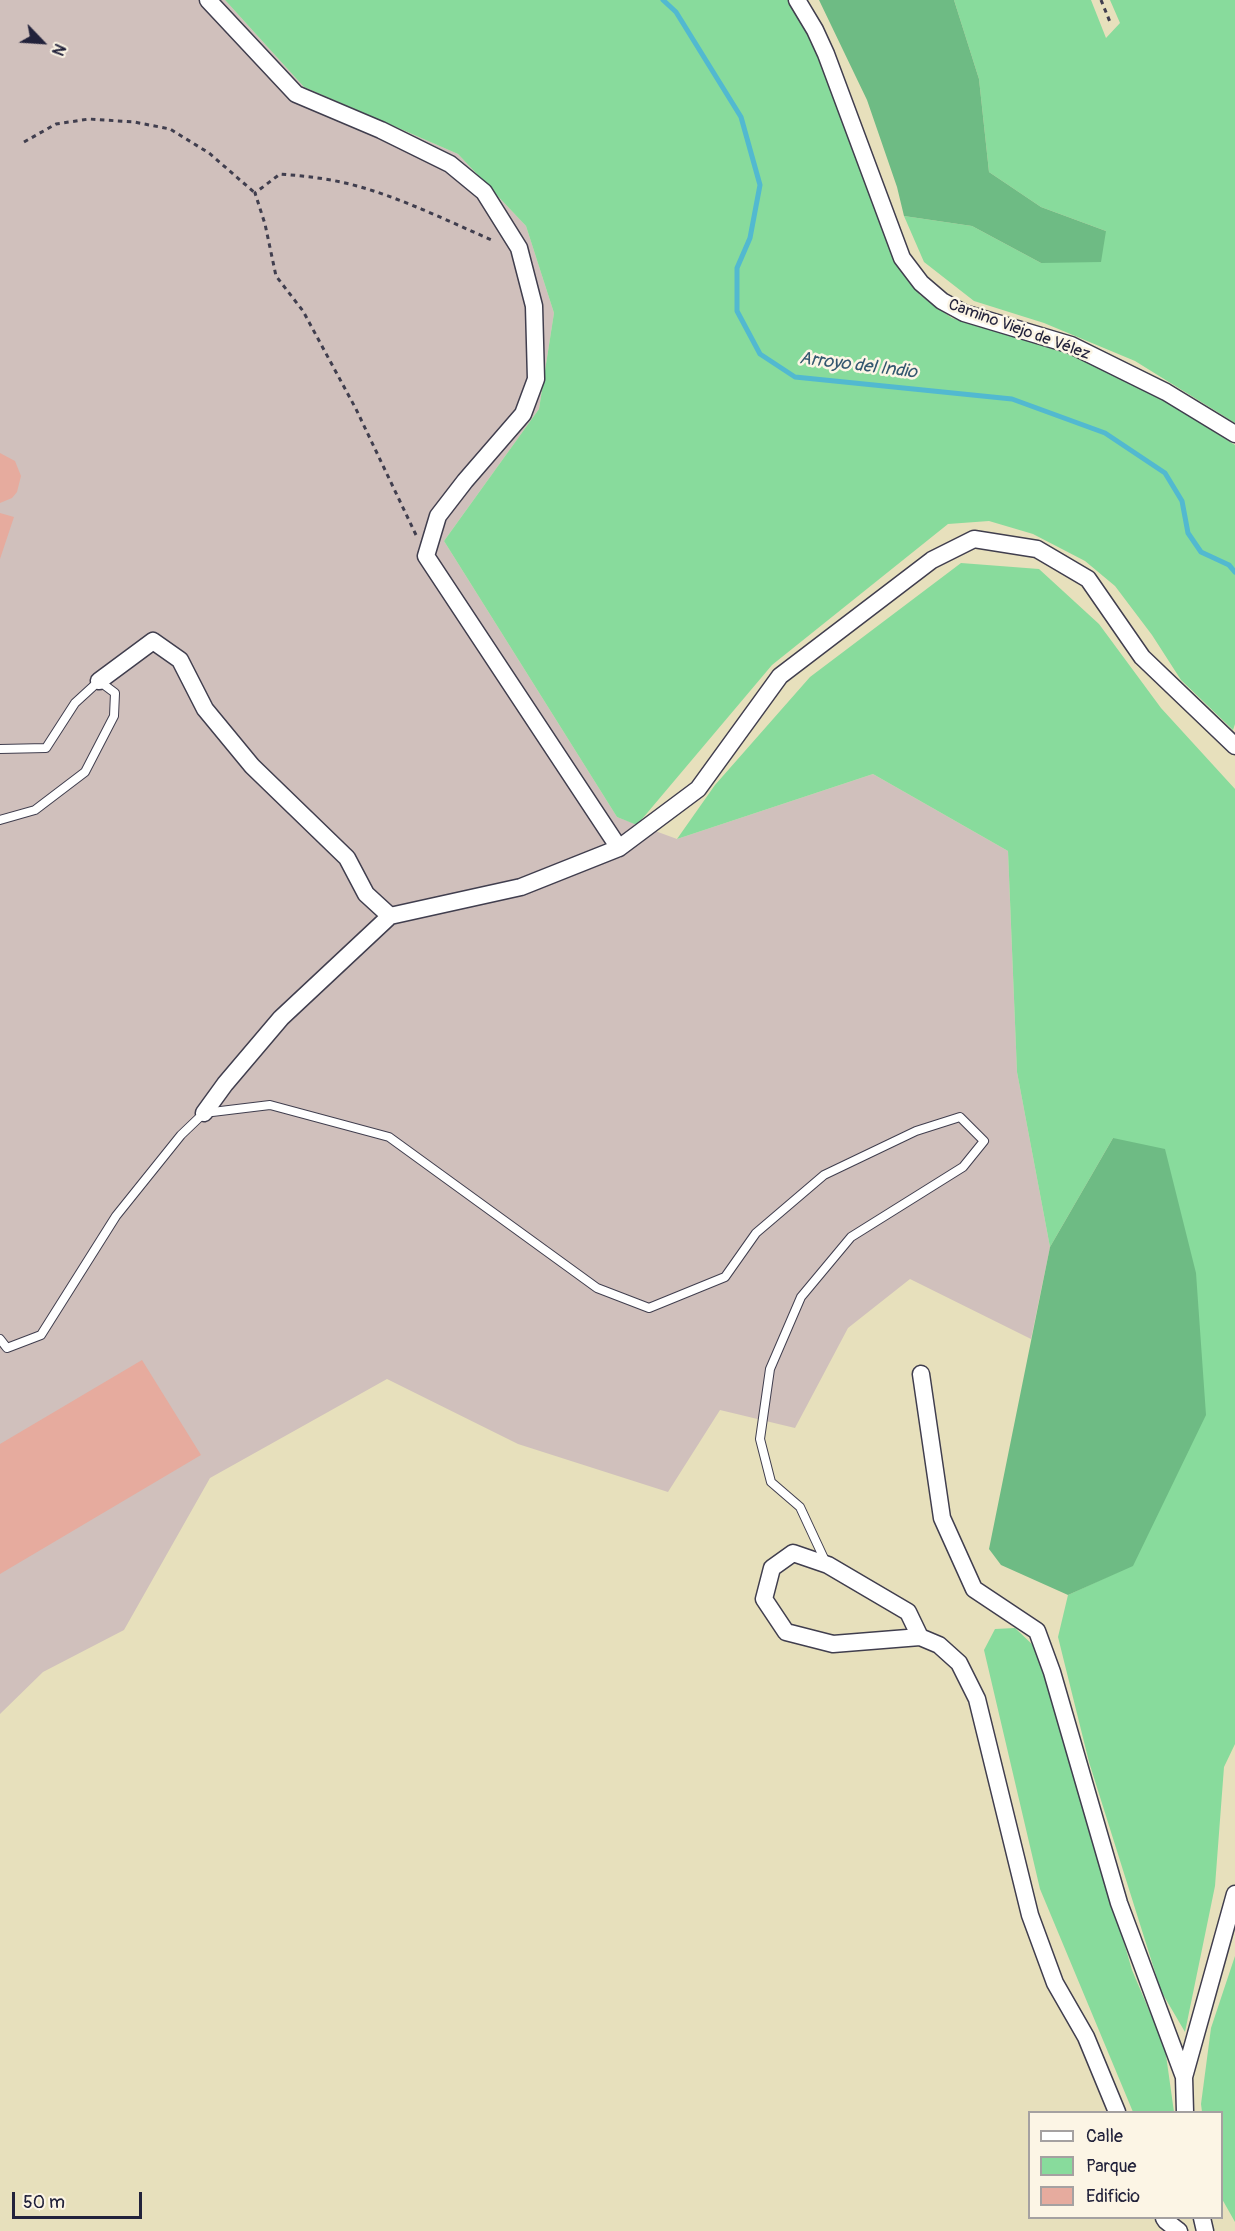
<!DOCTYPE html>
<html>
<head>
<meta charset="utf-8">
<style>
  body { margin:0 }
  #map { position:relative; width:1235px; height:2231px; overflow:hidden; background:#e7e0bc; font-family:Pangolin,sans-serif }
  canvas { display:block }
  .legend { position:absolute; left:1028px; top:2111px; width:195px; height:108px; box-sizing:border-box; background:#fcf5e5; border:2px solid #a5a1a1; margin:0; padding:8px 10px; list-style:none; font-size:18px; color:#22223b }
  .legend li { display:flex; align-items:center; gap:12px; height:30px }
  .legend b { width:30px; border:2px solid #a5a1a1 }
  .north { position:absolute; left:12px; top:12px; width:60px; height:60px; -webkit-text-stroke:4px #fcf5e5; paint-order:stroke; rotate:115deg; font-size:16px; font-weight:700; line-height:24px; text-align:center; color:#22223b }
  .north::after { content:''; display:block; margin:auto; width:21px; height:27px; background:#22223b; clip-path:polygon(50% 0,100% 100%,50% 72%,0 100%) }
  .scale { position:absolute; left:12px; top:2192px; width:130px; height:27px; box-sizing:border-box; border:3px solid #22223b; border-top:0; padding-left:8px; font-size:18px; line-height:21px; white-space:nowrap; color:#22223b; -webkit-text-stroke:4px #fcf5e5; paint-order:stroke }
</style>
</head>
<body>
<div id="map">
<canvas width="1235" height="2231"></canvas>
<ul class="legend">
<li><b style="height:8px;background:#fff"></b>Calle</li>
<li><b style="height:16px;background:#88db9c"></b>Parque</li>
<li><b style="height:16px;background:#e6ab9e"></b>Edificio</li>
</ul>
<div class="north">N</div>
<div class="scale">50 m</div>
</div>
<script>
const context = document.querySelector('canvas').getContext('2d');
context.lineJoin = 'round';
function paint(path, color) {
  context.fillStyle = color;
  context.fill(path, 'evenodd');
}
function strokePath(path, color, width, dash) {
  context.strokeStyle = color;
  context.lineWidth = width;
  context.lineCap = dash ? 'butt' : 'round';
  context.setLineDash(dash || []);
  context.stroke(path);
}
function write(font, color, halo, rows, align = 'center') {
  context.font = font + ' Pangolin,sans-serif';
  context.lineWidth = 5;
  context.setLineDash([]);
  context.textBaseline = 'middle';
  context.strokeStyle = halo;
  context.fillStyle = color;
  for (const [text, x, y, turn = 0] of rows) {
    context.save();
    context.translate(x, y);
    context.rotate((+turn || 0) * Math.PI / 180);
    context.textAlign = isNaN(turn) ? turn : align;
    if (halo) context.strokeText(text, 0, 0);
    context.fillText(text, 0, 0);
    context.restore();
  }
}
paint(new Path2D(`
  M0,0h225l79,87 154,67 68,72 28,87 -15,96 -95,132 173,276 60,22 196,-65 135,77 9,221 33,175 -19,92 -121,-60 -62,49 -53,100 -75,-18 -52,82 -150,-48 -131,-65 -177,99 -86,152 -81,42 -43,42z`), '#d0c0bc');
paint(new Path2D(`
  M225,0h564l9,14 30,64 71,184 21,33 32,23 121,36 94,48 68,43v279l-2,6 -52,-50 -29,-45 -37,-49 -30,-25 -52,-27 -44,-13 -41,3 -176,141 -135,160 -20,-8 -173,-276 95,-132 15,-96 -28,-87 -68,-72 -154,-67z
  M954,0h137l15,38 14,-15 -10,-23h125v423l-100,-62 -91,-38 -70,-22 -50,-39 -20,-46 68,10 69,37 65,-32 -65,-24 -52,-35 -10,-93z
  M961,563l78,6 60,55 62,84 74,81v955l-11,23 -9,119 -30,146 -24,-41 -72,-229 -31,-125 10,-42 65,-30 -20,-427 -63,109 -33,-175 -9,-221 -135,-77 -196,65 38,-54 95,-108z
  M1015,1628l20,19 43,137 54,186 33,78 9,64h-41l-93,-223 -56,-239 11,-21z
  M1235,1956v266l-13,-23v-87h-20l-1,-8 10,-76z`), '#88db9c');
paint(new Path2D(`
  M819,0h135l25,79 10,93 52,35 65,24 -5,31 -60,1 -69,-37 -68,-10 -7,-29 -30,-87z
  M1113,1138l52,11 31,124 10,142 -73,151 -65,29 -67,-30 -12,-16 61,-302z`), '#6ebb84');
strokePath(new Path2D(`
  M663,0l13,12 65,105 19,68 -10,53 -13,30v43l23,43 35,23 217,22 93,34 60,40 17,28 6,32 13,19 28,13 6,7`), '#52b9d0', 5);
paint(new Path2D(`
  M0,453l15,8 6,15 -4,16 -5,6 -12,5z
  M0,513l14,4 -14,42z
  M142,1360l59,95 -201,119v-130z`), '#e6ab9e');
const lane = new Path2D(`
  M0,749l46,-1 29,-45 24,-22 16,12 -1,23 -29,56 -50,38 -35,10
  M0,1339l7,9 34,-13 75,-119 65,-81 23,-22 66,-8 119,32 208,151 52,20 76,-31 31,-44 68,-58 92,-44 44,-14 24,24 -21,26 -112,70 -50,60 -31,72 -10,70 11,43 29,25 27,58`);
const street = new Path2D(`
  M208,0l88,94 85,36 69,34 34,28 35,56 15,58 2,73 -13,35 -58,67 -27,35 -12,40 193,292
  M797,0l18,30 11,24 76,204 19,25 21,18 22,12 107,32 95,47 69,42
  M99,681l54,-40 27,19 25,49 47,57 95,92 19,36 24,22 131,-29 98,-39 79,-59 82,-113 152,-116 42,-21 63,10 51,30 54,78 93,89
  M204,1113l21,-29 56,-66 109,-102
  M921,1374l21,144 32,71 63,42 15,41 67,231 65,174
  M920,1637l-12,-25 -80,-47 -35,-12 -21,15 -8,31 22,33 47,12 87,-7 19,8 20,18 18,36 53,216 25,68 31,54 31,75
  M1185,2112l-1,-35 51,-183
  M1164,2218l2,3 13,10
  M1202,2218l3,13`);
strokePath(lane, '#403e4e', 10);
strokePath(street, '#403e4e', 19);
strokePath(new Path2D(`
  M1101,0l9,22
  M24,142l32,-18 33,-5 45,3 36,7 39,24 46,40
  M416,535l-60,-126 -53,-98 -27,-35 -11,-52 -10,-31 25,-19c26,2 52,5 77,12 47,13 93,36 137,55`), '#403e4e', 3, [4.5, 4.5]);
strokePath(lane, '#fff', 8);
strokePath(street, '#fff', 16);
write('16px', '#22223b', '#fcf5e5', [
  ["Camino Viejo de Vélez",1019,330,20]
]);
write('italic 18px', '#33576f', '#fcf5e5', [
  ["Arroyo del Indio",858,366,7]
]);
</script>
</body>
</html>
